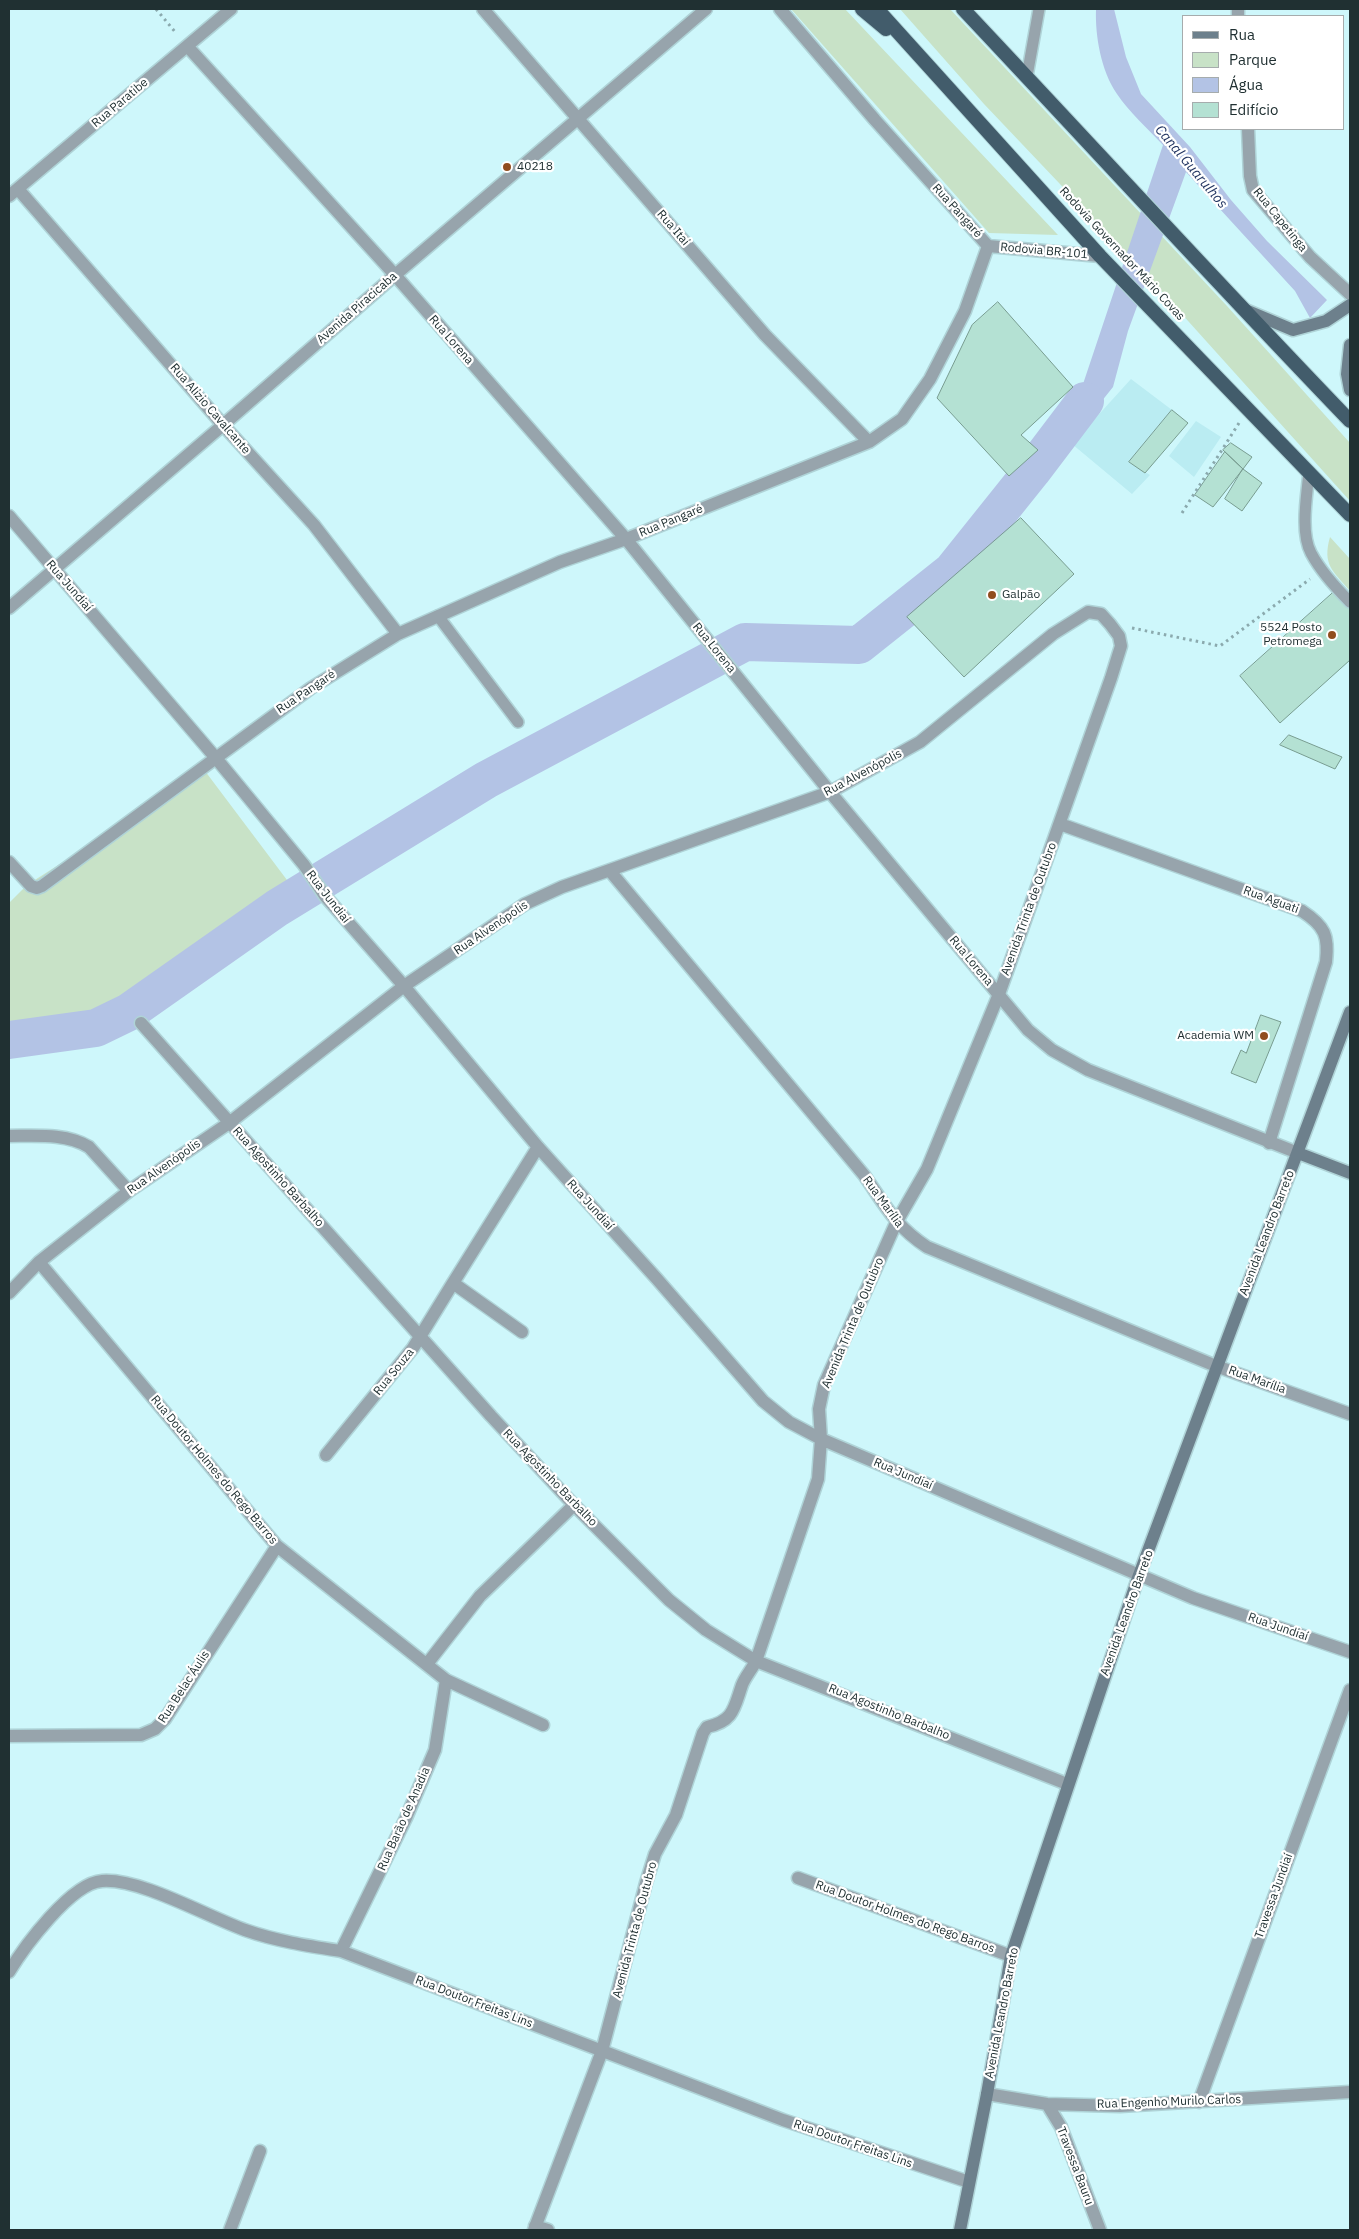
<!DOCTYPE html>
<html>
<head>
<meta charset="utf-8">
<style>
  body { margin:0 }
  #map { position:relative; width:1359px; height:2239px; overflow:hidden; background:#cef7fb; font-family:"IBM Plex Sans",sans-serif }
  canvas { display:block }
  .frame { position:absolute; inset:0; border:10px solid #203032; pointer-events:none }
  .legend { position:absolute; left:1182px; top:15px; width:162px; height:115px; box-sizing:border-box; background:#fff; border:1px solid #a6acad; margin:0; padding:6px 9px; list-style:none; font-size:15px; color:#203032 }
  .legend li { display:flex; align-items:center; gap:10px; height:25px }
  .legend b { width:25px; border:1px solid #a6acad }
</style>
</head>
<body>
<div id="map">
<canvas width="1359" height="2239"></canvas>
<div class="frame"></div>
<ul class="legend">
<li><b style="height:6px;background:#6d808c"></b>Rua</li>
<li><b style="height:14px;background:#c8e2c7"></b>Parque</li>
<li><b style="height:14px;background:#b3c3e5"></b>Água</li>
<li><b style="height:14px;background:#b4e1d3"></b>Edifício</li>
</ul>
</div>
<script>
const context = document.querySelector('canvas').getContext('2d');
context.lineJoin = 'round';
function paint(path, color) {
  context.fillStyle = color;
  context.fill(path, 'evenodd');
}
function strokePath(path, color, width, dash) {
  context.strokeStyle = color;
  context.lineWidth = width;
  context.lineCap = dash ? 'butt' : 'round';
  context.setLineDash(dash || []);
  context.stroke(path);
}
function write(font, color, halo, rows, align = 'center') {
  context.font = font + ' "IBM Plex Sans",sans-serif';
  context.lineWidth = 4.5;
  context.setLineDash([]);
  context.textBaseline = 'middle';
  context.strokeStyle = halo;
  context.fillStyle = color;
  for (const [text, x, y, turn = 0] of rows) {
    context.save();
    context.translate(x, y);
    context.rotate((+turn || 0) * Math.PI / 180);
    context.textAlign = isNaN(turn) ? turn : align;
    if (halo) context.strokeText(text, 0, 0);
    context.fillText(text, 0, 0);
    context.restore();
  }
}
paint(new Path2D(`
  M1131,379l41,31 -43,52 21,13 -18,19 -60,-50z
  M1196,421l25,16 -27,40 -25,-21z`), '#baecf2');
paint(new Path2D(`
  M791,9h54l213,226 -69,-2z
  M900,9h50l277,297 123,137v58l-197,-219 -169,-178z
  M1330,537l20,22v32c-17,-20 -28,-26 -20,-54z
  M205,771l85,113 -161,128 -120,12v-121l18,-18z`), '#c8e2c7');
paint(new Path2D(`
  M1096,9h18l12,48 15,37 49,53 41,53 36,41 60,59 -17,18 -15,-27 -109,-119 -58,159 -15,56 -52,65 -12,-16 32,-46 82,-245c-15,-16 -34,-33 -46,-51 -16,-23 -22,-58 -21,-85z`), '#b3c3e5');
strokePath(new Path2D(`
  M9,1040l87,-12 33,-16 148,-104 209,-128 259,-138 114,3 93,-74 80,-100 53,-70`), '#b3c3e5', 38);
const building = new Path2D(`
  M998,302l75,85 -52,48 17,15 -29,26 -72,-78 35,-73z
  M1172,410l16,13 -43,50 -16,-11z
  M1231,443l21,14 -9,12 -20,-19z
  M1225,452l18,17 -30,38 -18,-12z
  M1243,469l19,14 -20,28 -17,-12z
  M1021,518l53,56 -110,103 -57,-60z
  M1335,591l15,15v54l-70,63 -40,-47z
  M1289,735l53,22 -7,12 -55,-24z
  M1261,1015l20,7 -25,61 -25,-10 10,-23 5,3z`);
paint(building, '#b4e1d3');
strokePath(building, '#789c90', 1);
const service = new Path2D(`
  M1027,76l12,-67
  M1309,472c-2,23 -9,60 2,81 10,19 24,34 39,49
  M438,616l80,106`);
const minor = new Path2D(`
  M483,9l282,326 104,107
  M1238,9v7
  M188,47l207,228 311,-266
  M1248,129l2,47 3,14 57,67 40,37
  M18,189l205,236 91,100 84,109
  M9,196l222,-187
  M988,246l112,10
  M9,516l206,241 89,108 21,31 79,90 134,161 119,132 106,122 26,21 32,17 372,159 157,54
  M1060,824l242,87c23,15 27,25 24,51l-57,181
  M9,862l22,24 6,2 5,-2 269,-198 87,-54 162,-72 66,-23 243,-97 33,-23 28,-40 35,-68 23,-65 -113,-126 -95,-111
  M610,871l254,304c21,30 31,51 63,72l289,119 134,48
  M141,1023l350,393 83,89 95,95 37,30 50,31 311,123
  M9,1136c26,0 57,-3 80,11l40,44
  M39,1262l238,284 169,134 97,45
  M9,1293l30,-31 90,-71 100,-68 175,-137 121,-82 37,-17 268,-95 90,-50 133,-108 35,-22 13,2 9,10 9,12 2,10 -10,32 -112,316 -72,175 -31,54 -72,162 -5,24 2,30 -3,40 -62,182c-4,8 -11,16 -14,24 -8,23 -8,36 -35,42l-4,6 -27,82 -21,39 -9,29 -44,168 -68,179
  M522,1332l-69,-49 85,-136
  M326,1455l87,-107 40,-65
  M427,1664l53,-68 94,-91
  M9,1736l132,-1 14,-6 10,-10 112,-173
  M798,1878l213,78
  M341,1951l65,-133 29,-68 11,-70
  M9,1972c15,-25 62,-89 93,-91 38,-3 104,35 143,49 31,11 64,16 96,21l442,169 186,62
  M987,2094l60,10 73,2 230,-14
  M1199,2102l151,-412
  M1047,2104l14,23 39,103
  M535,2226l13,4
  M230,2230l30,-79`);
const tertiary = new Path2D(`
  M9,608l214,-183 172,-150 231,264 204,253 198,238 24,20 36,20 210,83`);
const secondary = new Path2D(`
  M1243,309l50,21 33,-9 24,-16
  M1350,345l-3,29 3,16
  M1298,1153l52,20
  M960,2230l27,-136 24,-138 128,-381 211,-563`);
const trunk = new Path2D(`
  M862,9l24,20
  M877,9l223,247 250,259
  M963,9c129,137 256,276 387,412`);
strokePath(service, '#afd3d7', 14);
strokePath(minor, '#afd3d7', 15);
strokePath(tertiary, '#afd3d7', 15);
strokePath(secondary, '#afd3d7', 15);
strokePath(trunk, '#afd3d7', 16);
strokePath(new Path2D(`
  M156,9l20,24
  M1182,513l57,-90
  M1132,628l88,18 90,-67`), '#8baaae', 3, [2.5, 4]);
strokePath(service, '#97a4ac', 11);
strokePath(minor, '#97a4ac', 12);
strokePath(tertiary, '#97a4ac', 12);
strokePath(secondary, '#6d808c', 12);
strokePath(trunk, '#425c6b', 14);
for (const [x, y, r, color] of [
  [507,167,5,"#904d1e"],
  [992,595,5,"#904d1e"],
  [1332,635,5,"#904d1e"],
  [1264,1036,5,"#904d1e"]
]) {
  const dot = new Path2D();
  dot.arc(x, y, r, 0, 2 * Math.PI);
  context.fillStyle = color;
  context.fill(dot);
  strokePath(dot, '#fff', 2);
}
write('12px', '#203032', '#fff', [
  ["Rua Paratibe",120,103,-40],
  ["Rua Pangaré",957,211,48],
  ["Rua Capetinga",1280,220,51],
  ["Rua Itaí",673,228,49],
  ["Rodovia BR-101",1044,251,5],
  ["Rodovia Governador Mário Covas",1122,254,47],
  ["Avenida Piracicaba",357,308,-41],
  ["Rua Lorena",451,340,49],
  ["Rua Alízio Cavalcante",210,409,49],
  ["Rua Pangaré",671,521,-22],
  ["Rua Jundiaí",69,586,49],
  ["Rua Lorena",714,648,51],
  ["Rua Pangaré",306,692,-34],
  ["Rua Alvenópolis",863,773,-28],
  ["Rua Jundiaí",328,897,52],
  ["Rua Aguati",1271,900,20],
  ["Avenida Trinta de Outubro",1029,909,-70],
  ["Rua Alvenópolis",491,928,-34],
  ["Rua Lorena",971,961,50],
  ["Rua Alvenópolis",164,1167,-35],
  ["Rua Agostinho Barbalho",278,1177,48],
  ["Rua Marília",883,1202,54],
  ["Rua Jundiaí",590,1205,48],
  ["Avenida Leandro Barreto",1267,1233,-69],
  ["Avenida Trinta de Outubro",853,1323,-67],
  ["Rua Souza",394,1372,-51],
  ["Rua Marília",1257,1380,20],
  ["Rua Doutor Holmes do Rego Barros",214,1470,50],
  ["Rua Jundiaí",903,1474,23],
  ["Rua Agostinho Barbalho",550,1478,46],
  ["Avenida Leandro Barreto",1127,1613,-70],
  ["Rua Jundiaí",1278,1627,19],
  ["Rua Belac Áulis",184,1687,-57],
  ["Rua Agostinho Barbalho",889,1712,22],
  ["Rua Barão de Anadia",404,1819,-66],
  ["Travessa Jundiaí",1274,1896,-70],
  ["Rua Doutor Holmes do Rego Barros",905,1917,20],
  ["Avenida Trinta de Outubro",635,1930,-75],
  ["Rua Doutor Freitas Lins",474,2002,21],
  ["Avenida Leandro Barreto",1002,2013,-79],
  ["Rua Engenho Murilo Carlos",1169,2102,-2],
  ["Rua Doutor Freitas Lins",853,2144,19],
  ["Travessa Bauru",1075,2166,69]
]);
write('12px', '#203032', '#fff', [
  ["40218",517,167],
  ["Galpão",1002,595],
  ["5524 Posto",1322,628,"right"],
  ["Petromega",1322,642,"right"],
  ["Academia WM",1254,1036,"right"]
], 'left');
write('italic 14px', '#243662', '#fff', [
  ["Canal Guarulhos",1191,167,50]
]);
</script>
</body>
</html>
